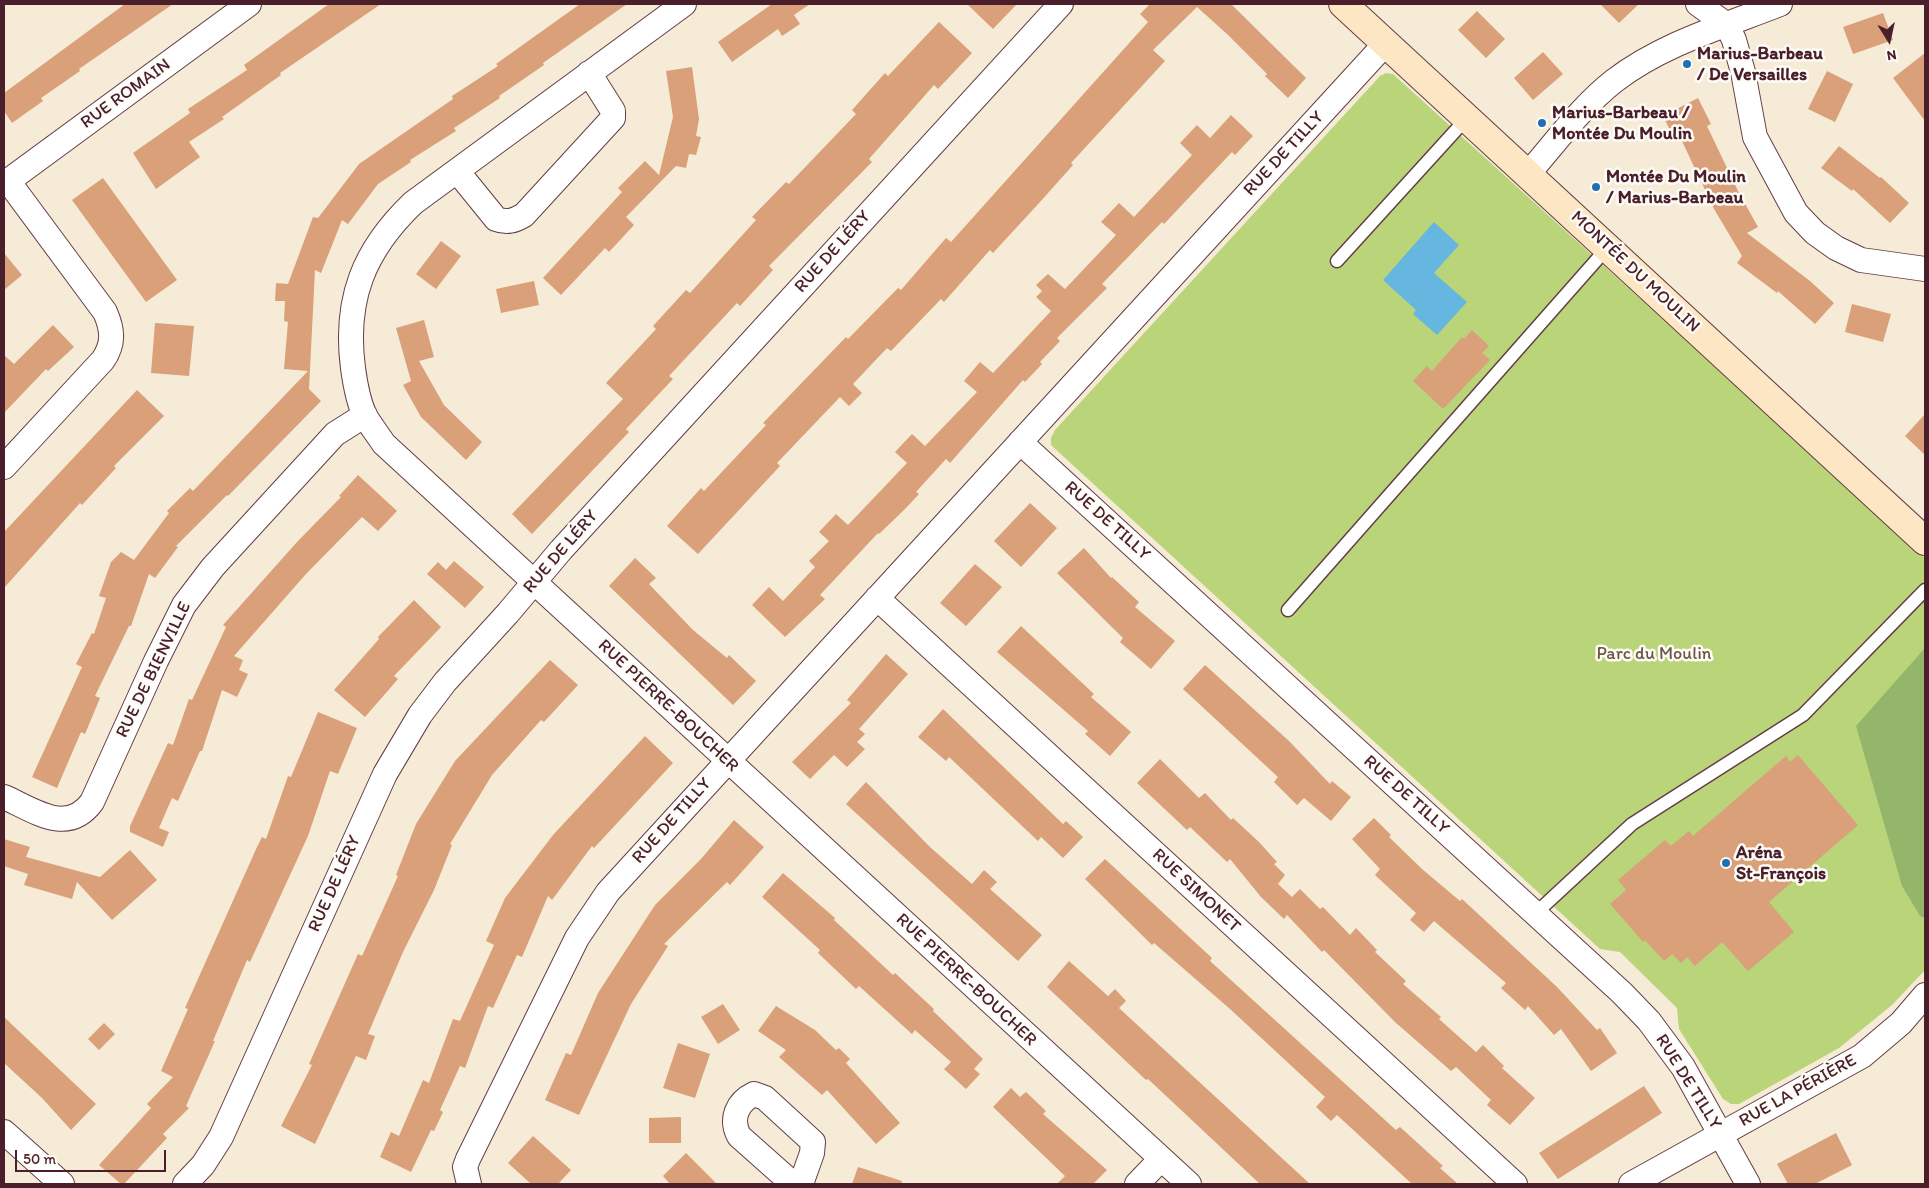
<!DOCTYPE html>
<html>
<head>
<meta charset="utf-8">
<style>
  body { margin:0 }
  #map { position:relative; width:1929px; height:1188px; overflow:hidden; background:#f5ebd7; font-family:Itim,sans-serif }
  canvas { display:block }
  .frame { position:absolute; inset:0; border:5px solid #4a1f2b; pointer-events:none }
  .north { position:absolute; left:1864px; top:15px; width:50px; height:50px; -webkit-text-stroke:4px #fdfcf7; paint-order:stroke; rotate:170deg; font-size:14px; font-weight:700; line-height:20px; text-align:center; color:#4a1f2b }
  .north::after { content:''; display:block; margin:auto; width:18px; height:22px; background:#4a1f2b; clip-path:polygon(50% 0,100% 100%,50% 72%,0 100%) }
  .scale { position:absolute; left:15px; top:1150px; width:151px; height:22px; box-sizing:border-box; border:2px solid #4a1f2b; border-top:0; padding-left:6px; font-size:15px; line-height:18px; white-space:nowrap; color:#4a1f2b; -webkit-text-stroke:4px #fdfcf7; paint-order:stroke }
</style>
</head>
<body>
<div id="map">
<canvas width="1929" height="1188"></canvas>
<div class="frame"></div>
<div class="north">N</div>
<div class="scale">50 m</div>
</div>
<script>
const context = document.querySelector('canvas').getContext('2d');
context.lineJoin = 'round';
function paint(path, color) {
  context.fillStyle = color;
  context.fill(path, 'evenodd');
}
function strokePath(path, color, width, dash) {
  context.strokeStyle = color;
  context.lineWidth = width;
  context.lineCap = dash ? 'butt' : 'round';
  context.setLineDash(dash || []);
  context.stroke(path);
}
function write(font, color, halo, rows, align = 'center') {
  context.font = font + ' Itim,sans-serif';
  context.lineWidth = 5;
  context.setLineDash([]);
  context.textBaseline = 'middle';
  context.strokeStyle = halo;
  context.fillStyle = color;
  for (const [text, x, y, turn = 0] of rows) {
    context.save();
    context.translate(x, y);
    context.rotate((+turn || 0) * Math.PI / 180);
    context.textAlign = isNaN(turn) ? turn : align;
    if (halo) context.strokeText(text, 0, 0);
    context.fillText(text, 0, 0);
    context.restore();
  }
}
paint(new Path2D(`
  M1386,73l7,1 532,484v412l-33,35 -53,43 -100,56h-8l-8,-5 -44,-70 -2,-21 -57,-56 -20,-3 -549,-504v-7l4,-8 325,-354z`), '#bad47a');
paint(new Path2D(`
  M1925,648v270l-5,-2 -18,-30 -46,-160z`), '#93b66a');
paint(new Path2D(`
  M1434,222l25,23 -25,28 33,29 -30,33 -24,-21 3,-4 -33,-30z`), '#65b7e0');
paint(new Path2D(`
  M125,4h48l-94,65 1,2 -39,27 2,3 -31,22 -8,-12v-18z
  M329,4h52l-101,69 1,2 -59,42 2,2 -35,23 11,15 -44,32 -23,-36 57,-40 -2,-4 59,-39 -3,-5z
  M580,4h47l-84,59 1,2 -45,31 1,2 -46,30 2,3 -46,29 1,2 -33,22 -30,40 -6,-4 -21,53 -6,-3 -6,119 12,12 -93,95 -1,-1 -51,51 2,1 -23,31 -6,-4 -18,52h-2l-34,70 5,2 -15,36 -4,-2 -24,56 -25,-11 50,-110 -6,-3 16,-31 2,1 12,-36 -7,-2 12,-34 10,-10 13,8 35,-47 -2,-2 23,-23 3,3 115,-120 -24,-2 4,-47 -4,-1 1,-20h-10l1,-18 12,1 25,-67 5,1 41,-54 94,-65 -1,-3 46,-30 -2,-2z
  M772,4h38l-16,11 6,9 -18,12 -4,-7 -46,33 -14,-20z
  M967,4h50l-24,25z
  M1150,4h81l75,74 -18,20 -23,-22 2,-2 -40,-40 -30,-27 -44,43 12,11 -94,102 2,2 -33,37 -47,51 -3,-3 -46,52 -3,-3 -50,52 -4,-3 -34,36 9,9 -13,13 -9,-9 -63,66 3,3 -82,88 -31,-28 34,-38 3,3 62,-66 -3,-2 83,-86 2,2 50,-51 3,2 45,-52 5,4 197,-220 -8,-8z
  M1600,4h39l-20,19z
  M1477,11l28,28 -19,19 -28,-28z
  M1883,13l10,27 -40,14 -10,-27z
  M939,22l33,31 -34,36 -4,-4 -65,74 3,3 -103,104 4,4 -33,36 -3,-3 -68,73 4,3 -47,50 3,3 -97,102 -20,-20 111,-115 -17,-16 50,-54 -3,-3 33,-36 4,3 66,-73 -4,-3 34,-35 3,2 67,-70 -4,-4 33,-37 3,3z
  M1543,52l20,22 -30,26 -19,-22z
  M1925,53v68l-32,-43z
  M692,67l7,52 -3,17 5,1 -5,18 -7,-1 -3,14 -10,-2 -50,51 8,8 -25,27 -4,-4 -44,47 -18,-17 79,-86 -4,-4 27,-27 14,14 14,-58 -7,-46z
  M1827,71l26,13 -18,38 -27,-13z
  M1698,98l13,26 -4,2 31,65 20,36 -11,6 63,48 24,22 -19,21 -37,-33 -1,2 -40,-30 5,-7 -28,-47 -33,-70 -5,3 -13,-26z
  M1231,115l22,21 -18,19 -3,-3 -68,72 -2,-2 -60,62 5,4 -50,50 3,3 -20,21 2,2 -17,18 -2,-2 -73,83 -4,-4 -30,33 3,2 -14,15 -26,25 -1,-1 -58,62 5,4 -40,38 -33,-32 17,-18 14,14 32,-34 -6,-6 20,-20 -10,-9 17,-18 12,11 59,-62 -12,-11 17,-18 13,12 52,-54 -13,-11 16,-19 13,11 58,-62 -15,-14 6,-6 -6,-6 12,-11 17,15 51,-54 -15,-13 18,-19 15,14 58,-62 -12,-12 17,-18 13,13z
  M1839,146l41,32 1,-1 28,26 -19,20 -37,-34 -1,2 -31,-23z
  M103,178l74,102 -31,22 -74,-102z
  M441,241l20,15 -25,33 -20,-15z
  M4,253l18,22 -18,15z
  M534,281l5,24 -38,8 -5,-24z
  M1852,304l39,10 -8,28 -38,-10z
  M424,320l10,37 -15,4 25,44 38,37 -16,18 -45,-43 -18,-32 8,-4 -15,-53z
  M155,323l39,3 -5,50 -38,-3z
  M53,325l21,22 -26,24 -2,-2 -42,44v-58l10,9z
  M1472,330l17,16 -7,7 8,7 -47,49 -30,-28 14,-15 5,5 30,-34 2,2z
  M137,390l27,26 -50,50 2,2 -34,37 -2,-2 -76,85v-56z
  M1925,414v41l-20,-19z
  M358,475l39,36 -19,20 -16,-14 -56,57 -72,82 9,4 -4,10 9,4 -11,23 -15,-7 -20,61h-2l-22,50 -6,-3 -13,30 10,4 -6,15 -33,-15v-6l38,-83 5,2 16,-46 3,1 34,-73 -3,-2 74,-83 44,-45 -2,-1z
  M1030,503l27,25 -36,39 -27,-26z
  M1084,548l27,30 1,-1 27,25 -4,5 40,34 -24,28 -31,-27 3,-4 -66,-65z
  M635,558l21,20 -7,6 44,46 34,28 2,-3 27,26 -23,24 -124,-119z
  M454,561l30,26 -19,21 -38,-34 11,-12 8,8z
  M975,564l27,23 -36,39 -26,-23z
  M414,600l27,27 -47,49 4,3 -33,38 -31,-27 45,-51 -1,-2z
  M1021,626l73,68 -3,3 40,35 -21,24 -25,-22 3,-3 -91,-79z
  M886,654l22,20 -49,55 6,5 -8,8 8,7 -18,18 -13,-12 -24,24 -18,-17 59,-59 -4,-3z
  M550,660l28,25 -34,37 -3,-2 -49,55 -42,69 2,1 -18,45 -31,62 -35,82 7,2 -9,24 -10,-4 -41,88 -34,-18 31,-61 -3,-1 49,-110 4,2 36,-80 -2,-1 20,-51 39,-63z
  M1205,665l84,76 41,43 2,-3 19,16 -20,24 -27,-23 -7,7 -23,-23 4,-5 -95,-88z
  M943,709l120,115 3,-3 17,16 -20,21 -22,-21 -3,4 -89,-84 -3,4 -28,-24z
  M318,712l39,16 -19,46 -8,-3 -22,65 -58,126 -3,-2 -34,81h2l-29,65 3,2 -26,26 4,4 -43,46h-3l-22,-19 52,-57 -4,-4 26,-27 -12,-6 27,-62 -3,-1 72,-161 5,-10 4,2 22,-63 3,1z
  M645,736l28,27 -79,85 -2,-2 -40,54 -4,-4 -26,61 -5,-2 -24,53 -5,-2 -23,62 -5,-2 -20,44 3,2 -9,19 -3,-1 -20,42 -31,-15 11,-25 8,4 24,-56 6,3 24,-64 7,2 34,-76 -8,-4 19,-43 48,-63z
  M1798,755l60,70 -89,77 25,30 -46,39 -26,-29 -27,24 -8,-9 -6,6 -9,-9 -8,7 -19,-21 -2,2 -33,-38 16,-14 -8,-10 47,-40 6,6 18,-15 4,5 93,-80 4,6z
  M1160,759l39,39 6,-5 26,27 2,-2 26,24 18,20 -3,2 11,11 -7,9 14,13 8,-8 20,20 3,-2 27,28 6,-7 21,22 -2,2 31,29 -3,3 38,33 -2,2 37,33 7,-7 21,21 -2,2 33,30 -25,27 -23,-20 4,-5 -35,-33 -5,4 -56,-49 -71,-72 -2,2 -35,-37 -3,4 -23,-22 -31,-38 -3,3 -37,-35 -3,3 -50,-47z
  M866,782l64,65 42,37 12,-14 13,12 -7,7 52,46 -24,26 -172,-157z
  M1374,818l17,17 -2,2 33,32 38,32 2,-2 95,88 40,43 3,-2 17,25 -26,18 -30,-42 -7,6 -26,-29 -3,4 -24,-22 5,-5 -72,-62 -10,11 -14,-12 6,-7 -41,-38 5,-6 -28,-30z
  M734,820l30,27 -34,38 -3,-3 -63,62 4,2 -37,58 -52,111 -34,-15 21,-47 5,2 27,-62 57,-88 46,-46z
  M4,839l26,8 -4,10 74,20 30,-27 27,30 -45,40 -35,-38 -5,17 -48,-14 4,-11 -24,-8z
  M1105,859l107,99 -2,3 186,169 4,-3 43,39 -3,2 18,16h-46l-75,-69 -6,6 -15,-14 9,-10 -95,-88 -76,-66 -2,2 -67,-66z
  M783,873l52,45 -1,2 59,55 2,-2 39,36 -1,2 50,48 -9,10 6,5 -14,15 -22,-20 7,-7 -36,-32 -3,4 -53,-48 -3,3 -38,-36 2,-3 -58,-53z
  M1069,961l39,35 7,-7 11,12 -7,7 191,176h-50l-112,-105 -2,1 -99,-93z
  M723,1004l17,26 -22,14 -17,-27z
  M776,1006l39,24 21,20 3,-2 11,11 -4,4 54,60 -24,21 -49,-54 -5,5 -43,-38 7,-7 -28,-19z
  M4,1017l92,87 -25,26 -29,-32 -38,-35z
  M104,1023l11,11 -16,16 -11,-11z
  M678,1043l32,11 -15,44 -32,-10z
  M1644,1086l18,27 -104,66 -19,-26z
  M1011,1088l9,9 6,-5 20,19 -3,3 64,56 -14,14h-36l8,-8 -72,-69z
  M681,1117v26h-32v-25z
  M1836,1133l16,32 -37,19h-27l-11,-20z
  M533,1136l38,34 -13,14h-27l-23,-21z
  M686,1153l31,31h-47l-7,-8z
  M858,1167l44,14 -1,3h-49z`), '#d9a079');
const lane = new Path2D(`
  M1337,261l130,-143
  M1288,610l320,-363
  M1536,913l96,-89 171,-109 122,-125`);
const street = new Path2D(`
  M684,4l-271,199c-49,47 -69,96 -60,165 2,15 5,33 12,48 6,10 13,19 19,28l805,740
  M1698,4l29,21 7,15 9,32 12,65 41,76 19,20 21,15 25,12 64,9
  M457,171l39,48c11,4 18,2 28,-4l89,-97v-7l-24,-38
  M1528,174c27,-31 53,-67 86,-93 48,-37 110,-55 166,-77
  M4,184l245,-180
  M1020,442l602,551 27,28 34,46 65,117
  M4,467l99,-107c11,-16 10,-30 2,-48l-97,-131
  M877,598l638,586
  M4,797c30,13 63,39 88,5l64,-141 28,-56 29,-38 122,-133 30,-19
  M4,1132l58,52
  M185,1184l18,-19 18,-28 164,-363 35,-59 25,-33 63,-69 53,-63 500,-546
  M469,1184l-4,-17 3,-8 109,-221 31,-46 778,-849
  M793,1184l-54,-48c-9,-17 -2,-34 15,-42l11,4 48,44 -1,11 -11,31
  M1137,1184l24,-25
  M1631,1184l231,-128 39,-33 24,-28`);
const secondary = new Path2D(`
  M1343,4l582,537`);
strokePath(lane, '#643e45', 15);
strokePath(street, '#643e45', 26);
strokePath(secondary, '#643e45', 30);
strokePath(lane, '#fff', 12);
strokePath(street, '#fff', 24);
strokePath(secondary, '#fce6c4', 28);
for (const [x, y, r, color] of [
  [1687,64,5,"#1f6fb2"],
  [1542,123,5,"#1f6fb2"],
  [1596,187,5,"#1f6fb2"],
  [1726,863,5,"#1f6fb2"]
]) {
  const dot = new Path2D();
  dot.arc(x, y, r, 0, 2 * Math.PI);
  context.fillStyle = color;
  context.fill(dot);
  strokePath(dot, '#fdfcf7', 2);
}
write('bold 18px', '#4a1f2b', '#fdfcf7', [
  ["Marius-Barbeau",1697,54],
  ["/ De Versailles",1697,75],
  ["Marius-Barbeau /",1552,113],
  ["Montée Du Moulin",1552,134],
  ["Montée Du Moulin",1606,177],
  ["/ Marius-Barbeau",1606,198],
  ["Aréna",1736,853],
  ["St-François",1736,874]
], 'left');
write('18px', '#4a1f2b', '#fdfcf7', [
  ["RUE ROMAIN",126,94,-36],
  ["RUE DE TILLY",1284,154,-47],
  ["RUE DE LÉRY",833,252,-48],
  ["MONTÉE DU MOULIN",1635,272,43],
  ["RUE DE TILLY",1107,521,42],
  ["RUE DE LÉRY",561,552,-49],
  ["RUE DE BIENVILLE",154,670,-64],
  ["RUE PIERRE-BOUCHER",668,706,43],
  ["RUE DE TILLY",1406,795,42],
  ["RUE DE TILLY",672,821,-48],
  ["RUE DE LÉRY",335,884,-66],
  ["RUE SIMONET",1196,891,43],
  ["RUE PIERRE-BOUCHER",966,980,43],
  ["RUE DE TILLY",1688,1082,58],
  ["RUE LA PÉRIÈRE",1798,1091,-29]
]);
write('18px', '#6c5543', '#fdfcf7', [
  ["Parc du Moulin",1654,654]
]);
</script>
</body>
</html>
